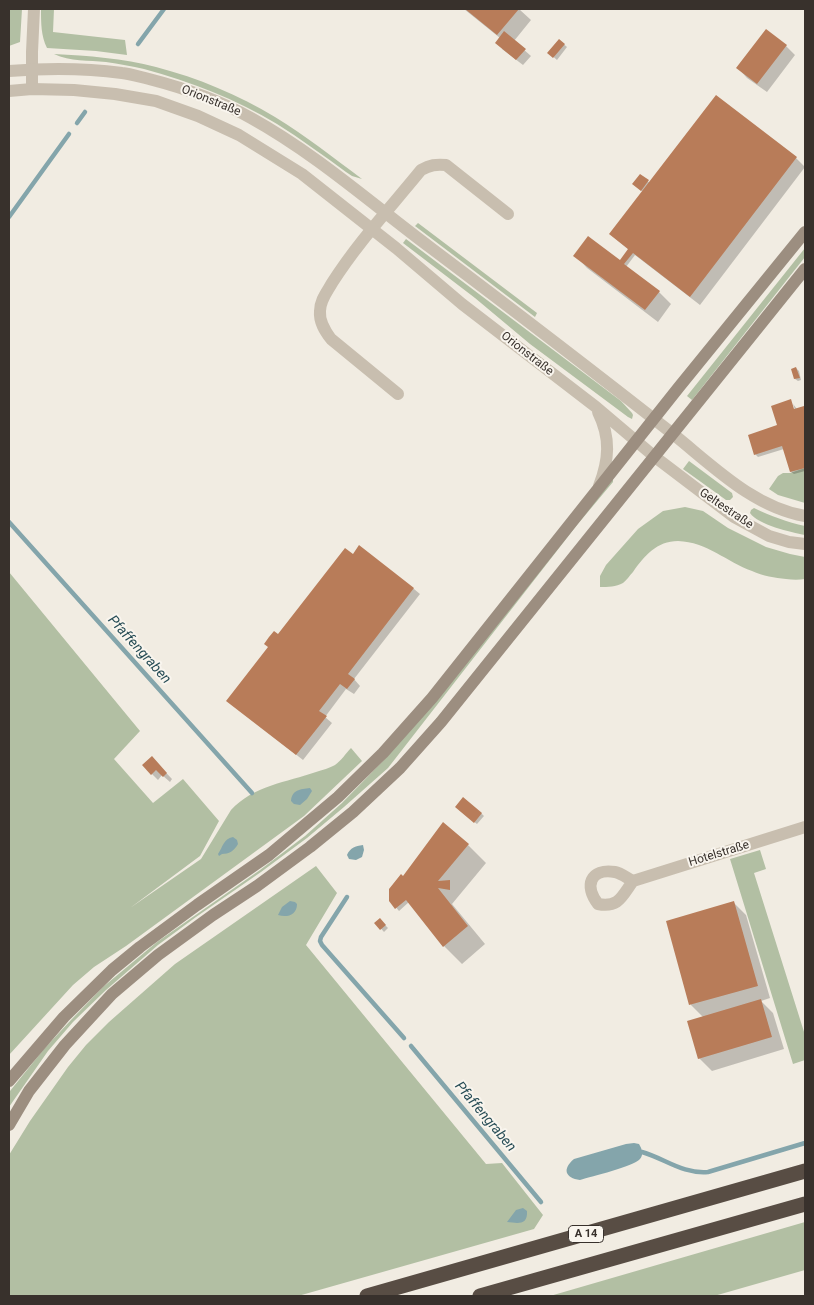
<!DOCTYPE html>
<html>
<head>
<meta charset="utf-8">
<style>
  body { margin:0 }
  #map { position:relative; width:814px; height:1305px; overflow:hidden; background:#f1ece2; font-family:Roboto,sans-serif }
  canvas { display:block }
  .frame { position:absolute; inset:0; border:10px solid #38312c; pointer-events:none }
</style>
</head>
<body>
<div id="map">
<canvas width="814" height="1305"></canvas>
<div class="frame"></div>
</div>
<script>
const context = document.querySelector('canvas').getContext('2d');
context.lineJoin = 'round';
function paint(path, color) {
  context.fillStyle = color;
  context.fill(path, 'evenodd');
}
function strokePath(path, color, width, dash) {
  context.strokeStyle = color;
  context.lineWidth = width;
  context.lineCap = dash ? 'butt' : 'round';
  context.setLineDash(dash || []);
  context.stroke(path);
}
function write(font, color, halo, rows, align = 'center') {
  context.font = font + ' Roboto,sans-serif';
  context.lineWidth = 4;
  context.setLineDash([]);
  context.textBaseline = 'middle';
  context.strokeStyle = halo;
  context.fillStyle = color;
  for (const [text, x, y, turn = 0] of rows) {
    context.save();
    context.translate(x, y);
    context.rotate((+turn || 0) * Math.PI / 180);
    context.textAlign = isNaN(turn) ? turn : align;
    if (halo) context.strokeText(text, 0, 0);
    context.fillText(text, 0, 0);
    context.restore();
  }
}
paint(new Path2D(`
  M9,9h13l-2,33 -11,4z
  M41,9h13l-1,23 72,8 2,15 -31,-4 -49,-3c-6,-12 -6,-25 -6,-39z
  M54,54c34,2 69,4 102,13 42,11 83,28 119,50 31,19 59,41 87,62l-10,-3 -6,-4c-22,-16 -45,-33 -69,-48 -41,-25 -86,-42 -133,-55 -12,-3 -25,-5 -38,-7 -17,-2 -36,0 -52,-8z
  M418,223l119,90 -2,4 -120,-91z
  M406,239l215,162 11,12 1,2 -1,4 -4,-2 -98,-73 -55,-46 -72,-55z
  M805,248v9l-113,143 -5,-4z
  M689,461l43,32 1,4 -3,3h-4l-43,-31z
  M805,468v35l-27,-8 -9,-6 9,-13 5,-3h7z
  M613,479v3l-36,43 -189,243 -44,39 -37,31 -46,34 -65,45 -38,28 -52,45 -33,32 -25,29 -39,56 1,-16 34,-42 27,-29 32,-33 54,-45 103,-72 45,-34 37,-33 41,-42z
  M685,507l18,4 25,17 38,19 24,7 15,3v22c-6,1 -12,1 -19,0 -11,-1 -23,-3 -34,-8 -25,-9 -45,-29 -74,-30 -21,0 -34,15 -45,31 -4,4 -6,8 -10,11 -7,4 -15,4 -23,4v-11l6,-11 32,-36 25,-18z
  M754,508c17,8 33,14 51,18v9c-14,-3 -47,-10 -55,-22l1,-3z
  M9,572l131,159 -26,28 39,44 30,-24 36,42 -19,35 -70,52 71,-49 30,-49c22,-24 56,-28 85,-38 6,-2 14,-4 19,-7 6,-4 11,-12 16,-17l11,13 -58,55 -178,130 -32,21 -21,18 -64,70z
  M760,850l6,19 -12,4 51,162v25l-12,4 -63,-205z
  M316,866l21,27 -31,52 180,219 16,-1 41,52 -9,14 -236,67h-289v-141l21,-34 38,-54 18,-22 23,-23 66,-58z
  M805,1222v48l-91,26h-164z`), '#b2bfa3');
paint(new Path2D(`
  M310,788l2,3 -5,8 -7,6 -6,-1 -3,-3c1,-11 9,-12 19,-13z
  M233,837l4,3 1,4c-4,7 -9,10 -16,10l-3,2 -1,-2c5,-7 5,-15 15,-17z
  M363,845l1,5 -2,7 -6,3 -7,-1 -2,-4c3,-7 8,-9 16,-10z
  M290,901l5,1 2,2c0,11 -10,14 -19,11l4,-8z
  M634,1143l5,1c3,5 5,10 1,15 -7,8 -48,17 -60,21 -15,-2 -18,-11 -6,-21l52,-15z
  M523,1208l4,3c1,15 -10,12 -20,11l9,-12z`), '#84a5ab');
paint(new Path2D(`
  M464,9h55l12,11 -17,21 17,15 -8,9 -21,-16 -2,-11z
  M559,40l8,7 -10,13 -8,-7z
  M786,46l9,9 -28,37 -20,-14 -9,-10z
  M716,96l80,62 9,9 -105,138 -65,-50 -9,12 33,25 12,12 -13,18 -71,-54 -12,-13 45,7 9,-12 -19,-16 33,-42 -6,-5 4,-11 9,7z
  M796,368l3,3 2,9 -3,1 -3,-2z
  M793,404l4,5 6,-1 2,1v62l-11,3 -3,-2 -7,-23 -26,8 -3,-3 38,-44h2z
  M360,547l54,42 6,5 -66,85 6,7 -6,8 -8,-5 -21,28 7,6 -29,37 -69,-54 44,-70 75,-80z
  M152,758l20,21 -2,3 -8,-7 -4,5 -15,-15z
  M459,810l22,3 3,3 -7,8z
  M468,845l18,18 -34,41 33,40 -23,20 -18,-18 -35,-44 -10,9 -9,-11 13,-22z
  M734,903l12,12 24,83 -9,3 12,12 11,36 -72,22 -13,-13 5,-40 -13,-13 -24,-83z
  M380,920l8,8 -4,4 -8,-9z`), '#0003');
strokePath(new Path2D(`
  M138,44l26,-35
  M77,123l8,-11
  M9,217l60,-83
  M9,522l243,271
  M347,897l-26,40 -1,4 2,4 82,93
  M411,1046l130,156
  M642,1152c24,7 40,22 66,20l97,-29`), '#84a5ab', 4.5);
paint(new Path2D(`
  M465,9h54l-22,26z
  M766,29l21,16 -30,39 -21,-16z
  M504,31l22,18 -10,11 -21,-17z
  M559,39l6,5 -12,14 -6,-5z
  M716,95l81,62 -107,140 -57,-44 -9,11 36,27 -15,19 -72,-54 15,-20 32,24 8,-11 -19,-15z
  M640,174l9,6 -8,11 -9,-7z
  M796,367l4,11 -6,1 -3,-10z
  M791,399l3,10 10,-3 1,5v57l-15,4 -8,-26 -28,9 -6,-20 29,-10 -6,-19z
  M359,545l55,43 -66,86 7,5 -8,10 -7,-5 -21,27 8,5 -31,39 -70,-54 42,-54 -4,-3 5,-7 5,-6 4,3 67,-86 8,6z
  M152,756l15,17 -4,4 -7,-7 -5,5 -9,-10z
  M463,797l19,16 -8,10 -19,-16z
  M443,822l26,22 -31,37 12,-1v10l-12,-2 30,38 -25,21 -37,-47 -11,9 -6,-8v-12l12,-15 2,2z
  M734,901l24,85 -69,19 -23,-84z
  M380,918l6,7 -6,5 -6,-7z
  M761,999l11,38 -74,22 -11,-38z`), '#b87c59');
strokePath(new Path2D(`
  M32,89v-37l2,-43
  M398,394l-67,-55c-6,-8 -12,-17 -11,-28 0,-11 7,-19 12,-28 26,-41 59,-76 89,-113 9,-5 15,-6 25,-5l62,49
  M673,434c40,32 80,73 132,82
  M655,457l79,60 35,19 20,6 16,2
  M633,881c-6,-3 -12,-8 -18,-9 -25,-4 -31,14 -17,32 21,4 24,-8 35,-23l172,-54`), '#c8beaf', 12);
strokePath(new Path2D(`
  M9,71c37,-3 76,-3 113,2 9,1 18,4 27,6 35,9 70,21 102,39 65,36 121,86 180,130 81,61 162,123 242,186
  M9,91l23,-2 42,1 41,4 41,7 42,15 41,19 63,39 94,74 66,56 134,103 59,50
  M598,412c13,26 11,48 1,74`), '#c8beaf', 12);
strokePath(new Path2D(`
  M9,1081l55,-64 48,-47 28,-23 57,-42 72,-50 69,-58 45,-44 49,-55 247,-311 126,-155
  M9,1125l20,-34 36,-46 47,-51 46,-39 55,-40 44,-29 53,-39 43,-35 47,-44 41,-46 364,-453`), '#9c8e80', 12);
strokePath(new Path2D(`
  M367,1296l438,-125
  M480,1296l325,-92`), '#584d44', 15);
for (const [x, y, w] of [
  [586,1234,35]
]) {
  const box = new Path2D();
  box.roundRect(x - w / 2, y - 8.5, w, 17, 4);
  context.fillStyle = '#f9f5ee';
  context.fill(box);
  strokePath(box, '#38312c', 1);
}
write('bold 11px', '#38312c', null, [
  ["A 14",586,1234]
]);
write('12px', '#38312c', '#f9f5ee', [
  ["Orionstraße",211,101,22],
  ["Orionstraße",527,354,38],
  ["Geltestraße",726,509,34],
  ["Hotelstraße",719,854,-17]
]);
write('italic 14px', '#264c55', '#f9f5ee', [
  ["Pfaffengraben",139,650,48],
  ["Pfaffengraben",485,1117,50]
]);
</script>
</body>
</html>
